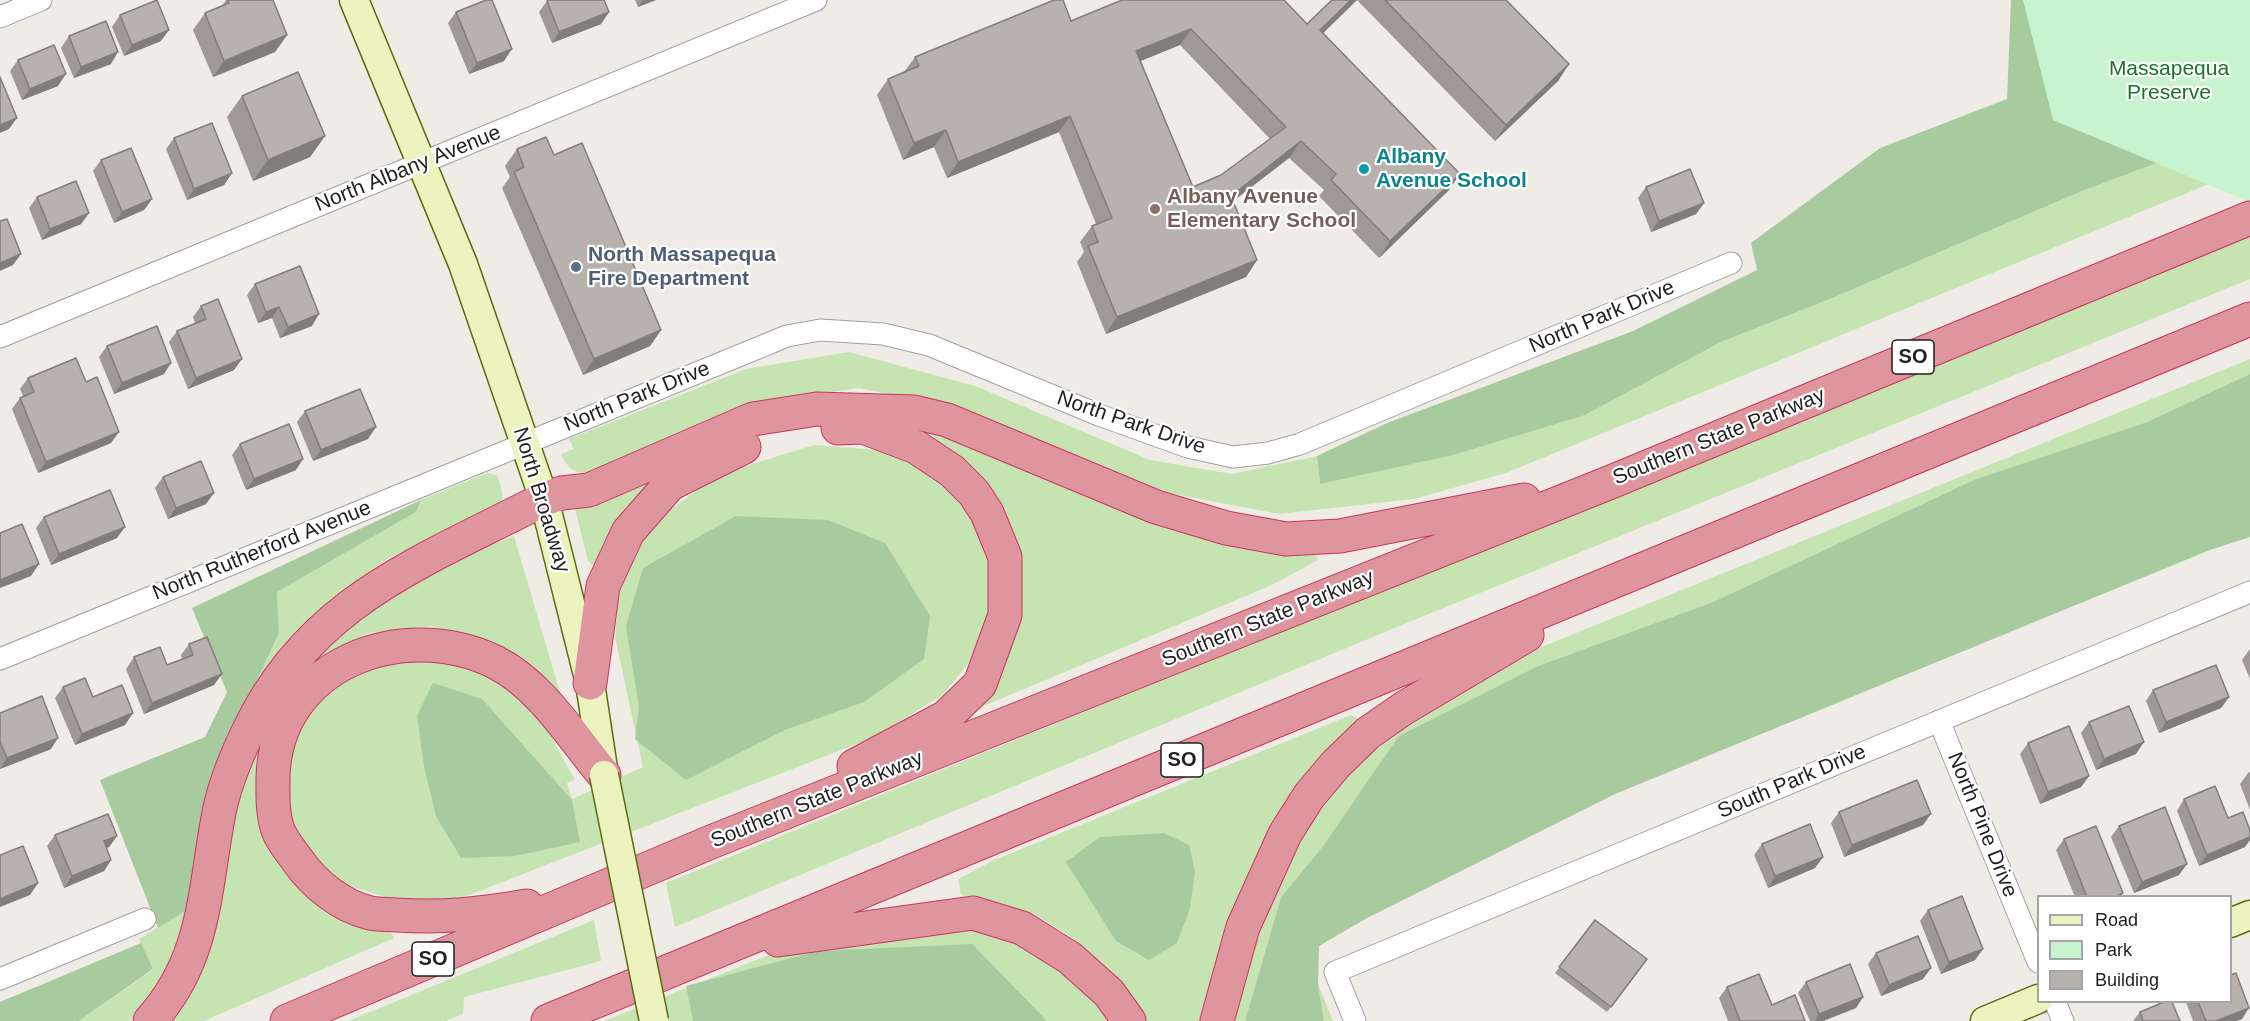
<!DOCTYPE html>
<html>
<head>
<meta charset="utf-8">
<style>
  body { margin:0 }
  #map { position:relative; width:2250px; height:1021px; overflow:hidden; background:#efece6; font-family:Helvetica,sans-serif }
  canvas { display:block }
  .legend { position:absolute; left:2037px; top:895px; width:195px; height:108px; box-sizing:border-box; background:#fff; border:2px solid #a5a5a5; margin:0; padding:8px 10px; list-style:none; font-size:18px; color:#1f1f1f }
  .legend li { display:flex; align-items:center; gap:12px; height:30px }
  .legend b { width:30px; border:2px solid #a5a5a5 }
</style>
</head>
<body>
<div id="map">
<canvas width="2250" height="1021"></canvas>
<ul class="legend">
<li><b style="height:8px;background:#edf3bf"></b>Road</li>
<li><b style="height:16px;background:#c7f4ce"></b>Park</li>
<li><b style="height:16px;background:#b8b2ac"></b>Building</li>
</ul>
</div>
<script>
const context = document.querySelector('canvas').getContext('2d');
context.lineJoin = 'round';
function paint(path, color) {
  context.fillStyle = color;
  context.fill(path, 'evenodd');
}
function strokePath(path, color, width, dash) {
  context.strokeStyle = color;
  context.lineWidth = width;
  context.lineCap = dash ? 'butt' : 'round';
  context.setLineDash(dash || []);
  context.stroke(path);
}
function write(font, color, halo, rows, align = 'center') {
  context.font = font + ' Helvetica,sans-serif';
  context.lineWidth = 4.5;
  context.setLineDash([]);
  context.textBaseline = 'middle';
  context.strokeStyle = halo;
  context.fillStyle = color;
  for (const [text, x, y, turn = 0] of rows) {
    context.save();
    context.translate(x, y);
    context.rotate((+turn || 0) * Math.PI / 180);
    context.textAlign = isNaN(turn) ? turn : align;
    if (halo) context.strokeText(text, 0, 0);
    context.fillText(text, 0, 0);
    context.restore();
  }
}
paint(new Path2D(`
  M2250,128v39l-744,306 -92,26 -135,15 -110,-21 -204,-83 -106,-22 -102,15 -168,69c-15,3 -22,-5 -28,-18l13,-5 -5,-10 177,-70 103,-17 126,34 175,74 82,14 85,-18 3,28 265,-69 136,-73 109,-43 252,-108z
  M2250,234v45l-836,341 -739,307 -9,-44z
  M2250,359v15l-103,48 -171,57 -263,123 -175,64 -215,180 -42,51 -36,124h-15l28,-99 47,-100 76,-88 82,-55z
  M872,417l58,5 383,127 5,11 -46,25 -293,123 -4,-10 43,-139 -24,-67 -64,-58z
  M814,445l90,7 63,45 27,69 -9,76 -41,52 -67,42 -413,161 -57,7 -66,-21 -44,-45 -15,-58 12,-56 43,-49 68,-23 85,14 40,32 45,82 -8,3 5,16 71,-32 -28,-130 4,-53 27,-56 71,-53z
  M703,451l-105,113 -6,1 -4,-4 -16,-64z
  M487,473l10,2c6,18 10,27 -4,41 -31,13 -79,28 -107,44 -57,36 -99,86 -139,140l32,-67 -2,-41 139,-80 5,-12z
  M514,536l49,167 -28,-33 -49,-30 -55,-14 -63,7 -55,28 -29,32 -28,58 3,58 17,51 37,37 66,29 12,7 3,5 -190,83h-40l66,-209 50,-122 119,-108z
  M1351,715l10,5 -73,78 -44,86 -41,137h-62c-23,-43 -58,-83 -104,-104 -23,-10 -51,-15 -76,-22l-3,-16 34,-18z
  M193,906l-31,81 -33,34h-50l74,-51 -14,-31z
  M594,920l7,41 -137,36 -1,17 -17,7h-98z
  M977,922l97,50 36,49h-506l180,-72z
  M1318,984l15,37h-9z`), '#c6e4b1');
paint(new Path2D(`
  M2011,0h239v128l-168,63 -252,108 -109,43 -136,73 -132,40 -133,29 -3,-28 70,-33 246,-92 124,-61 -6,-27 129,-95 127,-49z
  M2250,374v163l-40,13 -595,244 -248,124 -48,28 -1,38 6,37h-79l36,-124 42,-51 76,-110 139,-70 175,-64 263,-123 171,-57z
  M421,500l-5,12 -139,80 2,41 -64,136 -22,137 -35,22 -58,-148 105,-43 22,-45 -35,-84z
  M736,516l92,4 57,23 45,73 -6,43 -60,43 -79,28 -99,50 -51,-41 4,-32 -13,-81 17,-58z
  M433,683l49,16 90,101 8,42 -65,14 -54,2 -25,-42 -12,-50 -7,-50z
  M1164,833l25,12 6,27 -5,36 -13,35 -28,17 -33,-19 -50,-79 34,-25z
  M141,943l12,26 -74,52h-79v-19z
  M972,944l75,77h-354l-7,-35 132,-35z`), '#a8ca9f');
paint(new Path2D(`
  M2023,0h227v202l-197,-82z`), '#c7f4ce');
const street = new Path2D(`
  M0,17l41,-17
  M0,337l816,-337
  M0,659l787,-323 33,-6 63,4 46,11 170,70 89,32 45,10 35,-4 32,-9 431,-181
  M1939,721l99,241
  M0,979l145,-60
  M2055,1002l8,19
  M1355,1021l-20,-49 915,-380`);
const secondary = new Path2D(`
  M354,0l109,264 81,235 46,184 14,92
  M2230,923l20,-8
  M1985,1021l53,-22`);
const highway = new Path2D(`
  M838,428l25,-1 53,20 36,24 22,22 13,20 18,44v58l-25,69 -34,33 -92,49
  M590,683l13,-97 25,-54 42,-48 74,-37
  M527,906c-46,8 -84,12 -130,9 -9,-1 -19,0 -27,-2 -29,-7 -56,-29 -72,-52 -7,-10 -16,-20 -20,-31 -6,-17 -5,-35 -5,-53 3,-113 129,-160 222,-115 46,23 77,75 109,113
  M778,940l195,-27 49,15 48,30 39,35 20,28
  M150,1021c55,-61 54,-127 68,-203 5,-30 17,-59 30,-86 62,-132 175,-170 296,-233l18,-6 27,-3 164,-71 64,-10 97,3 33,8 209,87 70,21 60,11 54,-3 184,-36
  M287,1021l424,-179 900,-360 639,-264
  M548,1021l1702,-702
  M1217,1021l26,-94 42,-93 24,-38 27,-32 32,-31 36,-25 123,-73`);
strokePath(street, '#a0a0a0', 23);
strokePath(secondary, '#5b6c10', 31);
strokePath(highway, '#c9365d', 35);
strokePath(street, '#fff', 21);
strokePath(secondary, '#edf3bf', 28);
strokePath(highway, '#de959d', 33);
const secondaryBridge = new Path2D(`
  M604,775l50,246`);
strokePath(secondaryBridge, '#5b6c10', 31, []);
strokePath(secondaryBridge, '#edf3bf', 28);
paint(new Path2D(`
  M226,0h47l14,35 -12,17 -62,25 -20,-47 12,-17 17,-7z
  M635,0h21l-18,7z
  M1332,0h25l-34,33 126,157 -70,68 -60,-62 5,-6 -35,-32 -56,43 24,59 -11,17 -140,57 -29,-72 7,-10 -4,-10 12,-16 4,-2 -37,-92 -112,46 -13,-31 -31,13 -26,-65 11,-16 16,-7 11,-15 156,-36 236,3zM1180,45l90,94 -49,36 -28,12 -52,-126z
  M1357,0h149l63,64 -11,17 -63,60z
  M547,1l62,11 -8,12 -49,19 -13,-31z
  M456,12l48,49 -35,13 -21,-51z
  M120,15l41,26 -37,15 -12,-29z
  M69,36l42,28 -37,14 -13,-30z
  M18,60l40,26 -36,14 -12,-29z
  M242,96l83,40 -15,21 -57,24 -26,-64z
  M174,138l58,35 -8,12 -37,15 -21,-51z
  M517,149l37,6 107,175 -11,16 -67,29 -81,-187 8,-11 -5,-11z
  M101,160l51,39 -8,11 -30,13 -21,-52z
  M1646,187l58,16 -8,11 -45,18 -13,-34z
  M37,197l52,16 -8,11 -39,16 -13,-32z
  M255,284l57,42 -32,12 -8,-20 -14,5 -11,-28z
  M201,306l33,64 -46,19 -19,-47 8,-11 18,-8 -2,-6z
  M107,346l57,28 -50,20 -15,-37z
  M28,378l58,4 25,61 -73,30 -26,-64 8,-11 3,-2 -3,-7z
  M305,411l63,28 -55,22 -16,-39z
  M240,444l56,26 -50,20 -14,-35z
  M163,477l43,27 -38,15 -13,-31z
  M44,517l73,21 -66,27 -15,-37z
  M189,644l25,41 -70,29 -18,-45 8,-12 33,8 15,-6 -1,-4z
  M2250,649v30l-8,-19z
  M63,687l30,10 32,28 -50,20 -20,-47z
  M2153,690l76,7 -8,11 -62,25 -13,-32z
  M0,713l51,36 -51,20z
  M2089,722l47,32 -40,16 -15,-37z
  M2028,743l61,33 -8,11 -41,17 -20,-50z
  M2250,772v38l-10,-26 8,-11z
  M2184,799l44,19 17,29 -46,19 -22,-55z
  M1839,812l84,13 -79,32 -13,-34z
  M2119,826l60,49 -45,18 -23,-56z
  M55,835l62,1 -8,11 -3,1 5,12 -7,11 -40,17 -17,-42z
  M2064,839l59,54 -2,4h-46l-19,-47z
  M1762,844l61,13 -8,11 -47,20 -14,-33z
  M1928,910l55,39 -8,11 -34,14 -21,-53z
  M1595,920l52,39 -40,53 -52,-39z
  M1876,953l47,26 -42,17 -13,-32z
  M1806,982l57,15 -7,11 -33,13h-13l-12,-28z
  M1727,987l78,34h-77l-9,-23z
  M2186,1002h44l12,17 -6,2h-43z
  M2140,1012l40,9h-47z`), '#9e9994');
paint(new Path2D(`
  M643,0h13l-18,7z
  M1351,0h6l-48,47 11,-17z
  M609,12l-8,12 -49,19 7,-11z
  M1191,29l-11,16 -55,22 11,-16z
  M169,30l-8,11 -37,15 8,-11z
  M287,35l-12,17 -62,25 11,-16z
  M512,49l-8,12 -35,13 8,-11z
  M118,52l-7,12 -37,14 7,-11z
  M1569,64l-11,17 -63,60 11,-16z
  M66,74l-8,12 -36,14 8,-11z
  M1070,116l-11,16 -112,46 11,-16z
  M17,118l-8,11 -9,4v-8z
  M946,130l-12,17 -31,13 11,-17z
  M325,136l-15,21 -57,24 15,-21z
  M1301,141l-12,17 -70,54 12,-16z
  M232,173l-8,12 -37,15 7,-11z
  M1460,174l-11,16 -70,68 11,-17z
  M152,199l-8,11 -30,13 8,-11z
  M1704,203l-8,11 -45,18 8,-11z
  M89,213l-8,11 -39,16 8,-11z
  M21,254l-8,11 -13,6v-8z
  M1257,260l-11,17 -140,57 11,-17z
  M279,307l-7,11 -14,5 8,-11z
  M319,314l-7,12 -32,12 8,-11z
  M661,330l-11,16 -67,29 11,-16z
  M242,359l-8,11 -46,19 8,-11z
  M171,363l-7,11 -50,20 8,-11z
  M376,427l-8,12 -55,22 8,-11z
  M119,432l-8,11 -73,30 8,-11z
  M303,459l-7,11 -50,20 8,-11z
  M214,493l-8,11 -38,15 8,-11z
  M125,527l-8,11 -66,27 8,-11z
  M39,564l-8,12 -31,12v-8z
  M222,674l-8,11 -70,29 8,-11z
  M2229,697l-8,11 -62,25 7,-11z
  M133,713l-8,12 -50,20 7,-11z
  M58,738l-7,11 -51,20 7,-11z
  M2144,742l-8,12 -40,16 8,-11z
  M2089,776l-8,11 -41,17 8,-12z
  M1931,814l-8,11 -79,32 8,-12z
  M117,836l-8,11 -13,5 8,-11z
  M2250,837v3l-5,7 -46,19 8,-11z
  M1823,857l-8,11 -47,20 7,-12z
  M111,860l-7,11 -40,17 8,-12z
  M2187,864l-8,11 -45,18 8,-11z
  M38,883l-8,12 -30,12v-8z
  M1983,949l-8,11 -34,14 8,-12z
  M1931,968l-8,11 -42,17 8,-11z
  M1863,997l-7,11 -33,13h-8l4,-7z
  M2249,1008l-7,11 -6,2h-20z`), '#817d78');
const building = new Path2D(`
  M157,0l12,30 -37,15 -12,-30z
  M228,0h45l14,35 -63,26 -19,-48 24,-10z
  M486,0h6l20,49 -35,14 -21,-51z
  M549,0h55l5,12 -50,20 -12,-31z
  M1054,0h9l8,21 51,-21h162l23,24 25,-24h19l-31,30 140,144 -70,67 -59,-61 5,-6 -35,-33 -70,55 26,64 -140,57 -29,-71 10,-4 -6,-16 20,-8 -42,-102 -112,46 -12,-32 -32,13 -26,-64 31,-13 -4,-9zM1191,29l95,98 -65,48 -28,12 -57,-136z
  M1385,0h121l63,64 -63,61z
  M106,21l12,31 -37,15 -12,-31z
  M54,45l12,29 -36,15 -12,-29z
  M298,72l27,64 -57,24 -26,-64z
  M0,77l17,41 -17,7z
  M212,123l20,50 -38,16 -20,-51z
  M546,137l8,18 28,-12 79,187 -67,29 -80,-187 10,-5 -7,-18z
  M131,148l21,51 -30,13 -21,-52z
  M1690,169l14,34 -45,18 -13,-34z
  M76,181l13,32 -39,16 -13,-32z
  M7,219l14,35 -21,9v-42z
  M300,266l19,48 -31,13 -9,-20 -13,5 -11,-28z
  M218,299l24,60 -46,19 -19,-47 29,-12 -5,-13z
  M157,326l14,37 -49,20 -15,-37z
  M76,358l10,24 11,-5 22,55 -73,30 -26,-64 14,-6 -6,-14z
  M360,389l16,38 -55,23 -16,-39z
  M289,424l14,35 -49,20 -14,-35z
  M201,461l13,32 -38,15 -13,-31z
  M110,490l15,37 -66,27 -15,-37z
  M22,524l17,40 -39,16v-47z
  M207,637l15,37 -70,29 -18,-46 26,-10 7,18 26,-10 -4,-11z
  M2216,665l13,32 -63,25 -13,-32z
  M85,678l8,19 29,-12 11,28 -51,21 -19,-47z
  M42,696l16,42 -51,20 -7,-16v-29z
  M2129,706l15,36 -40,17 -15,-37z
  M2069,726l20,50 -41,16 -20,-49z
  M1917,780l14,34 -79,31 -13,-33z
  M2215,786l13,32 15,-6 7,18v7l-43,18 -23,-56z
  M2165,807l22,57 -45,18 -23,-56z
  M108,814l9,22 -13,5 7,19 -39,16 -17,-41z
  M1810,824l13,33 -48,19 -13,-32z
  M2096,826l27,67 -8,4h-28l-23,-58z
  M23,846l15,37 -38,16v-44z
  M1962,896l21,53 -34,13 -21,-52z
  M1595,920l52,39 -36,48 -52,-40z
  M1918,936l13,32 -42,17 -13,-32z
  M1850,964l13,33 -44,17 -13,-32z
  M2236,973l13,35 -33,13h-10l-8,-19h32v-27z
  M1759,974l13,31 23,-10 10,26h-65l-13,-34z
  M2164,1002h8l8,19h-37l-3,-9z`);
paint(building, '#b8b2ac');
strokePath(building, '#817d78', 1.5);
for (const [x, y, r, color] of [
  [1364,169,6,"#0f9aa8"],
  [1155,209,6,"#8d6e63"],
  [576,267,6,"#5c6f8a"]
]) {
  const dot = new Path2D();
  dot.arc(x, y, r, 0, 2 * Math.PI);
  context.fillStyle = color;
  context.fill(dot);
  strokePath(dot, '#fff', 2);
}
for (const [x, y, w] of [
  [1913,357,42],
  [1182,760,42],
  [433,959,42]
]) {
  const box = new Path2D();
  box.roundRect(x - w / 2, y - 17, w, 34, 4.5);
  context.fillStyle = '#fff';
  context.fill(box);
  strokePath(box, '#1f1f1f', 1.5);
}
write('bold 20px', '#1f1f1f', null, [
  ["SO",1913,357],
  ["SO",1182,760],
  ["SO",433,959]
]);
write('21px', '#177325', '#fff', [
  ["Massapequa",2169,69],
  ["Preserve",2169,93]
]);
write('bold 21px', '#0d838f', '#fff', [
  ["Albany",1376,157],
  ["Avenue School",1376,181]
], 'left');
write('21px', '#1f1f1f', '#fff', [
  ["North Albany Avenue",408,169,-22],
  ["North Park Drive",1602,317,-23],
  ["North Park Drive",637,397,-22],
  ["North Park Drive",1131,423,19],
  ["Southern State Parkway",1719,437,-22],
  ["North Broadway",541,500,73],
  ["North Rutherford Avenue",262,551,-22],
  ["Southern State Parkway",1268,619,-22],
  ["South Park Drive",1792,782,-23],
  ["Southern State Parkway",817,800,-22],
  ["North Pine Drive",1982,825,68]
]);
write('bold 21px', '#785e54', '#fff', [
  ["Albany Avenue",1167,197],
  ["Elementary School",1167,221]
], 'left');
write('bold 21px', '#4e5e75', '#fff', [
  ["North Massapequa",588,255],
  ["Fire Department",588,279]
], 'left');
</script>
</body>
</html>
